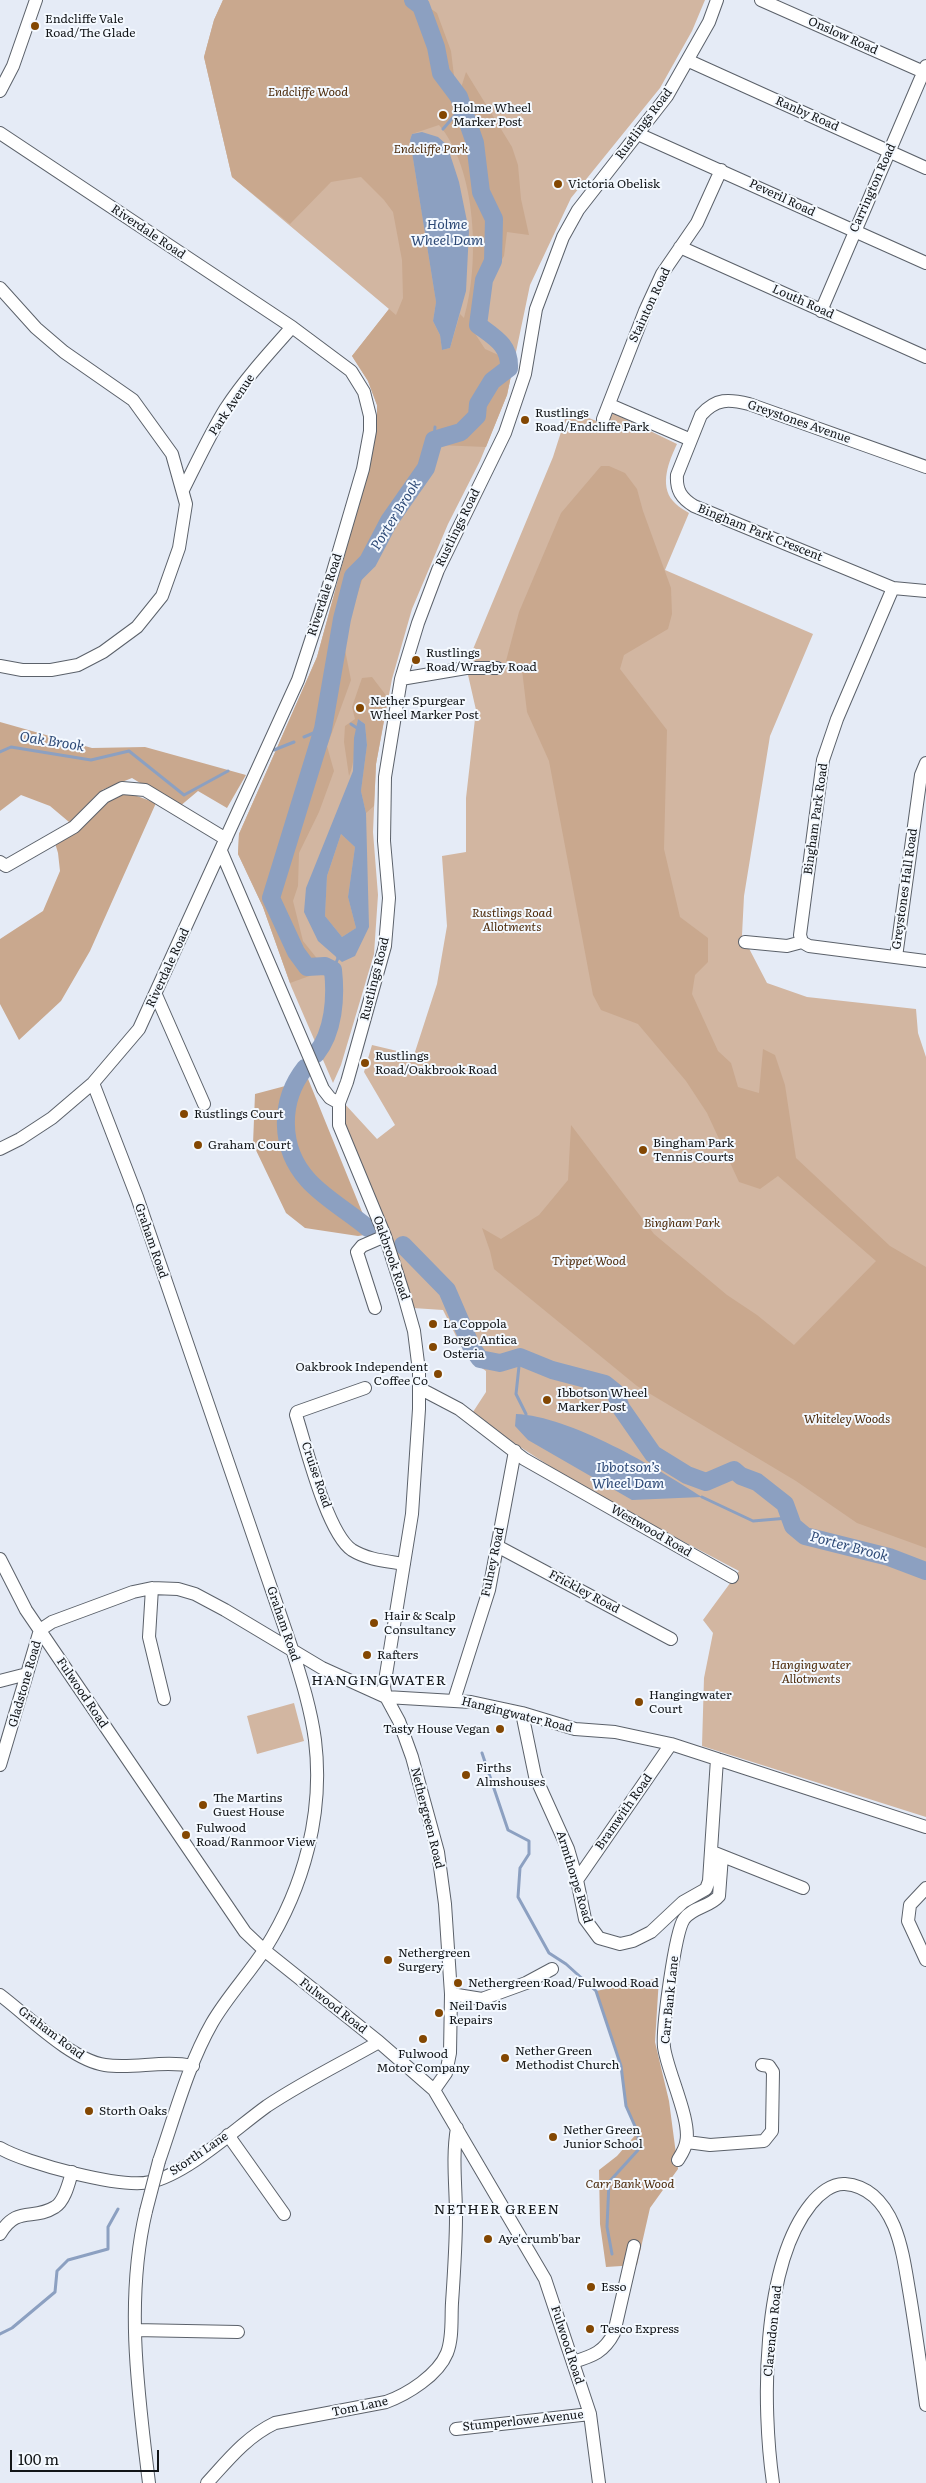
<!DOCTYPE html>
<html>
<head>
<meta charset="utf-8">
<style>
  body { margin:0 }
  #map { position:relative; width:926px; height:2483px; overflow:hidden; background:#e5ebf6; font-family:Literata,serif }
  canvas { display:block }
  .scale { position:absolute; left:10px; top:2450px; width:149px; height:22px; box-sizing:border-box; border:2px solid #121518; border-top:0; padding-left:6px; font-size:15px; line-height:18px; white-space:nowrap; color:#121518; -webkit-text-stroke:4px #f4f9ff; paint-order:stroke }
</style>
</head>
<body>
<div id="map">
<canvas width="926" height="2483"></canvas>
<div class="scale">100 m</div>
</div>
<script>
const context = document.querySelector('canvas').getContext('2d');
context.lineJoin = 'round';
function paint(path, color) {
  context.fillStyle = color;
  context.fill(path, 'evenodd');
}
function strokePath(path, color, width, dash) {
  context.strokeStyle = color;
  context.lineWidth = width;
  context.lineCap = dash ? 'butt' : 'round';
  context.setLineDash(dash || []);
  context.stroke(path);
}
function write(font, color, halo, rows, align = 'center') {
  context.font = font + ' Literata,serif';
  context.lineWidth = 4;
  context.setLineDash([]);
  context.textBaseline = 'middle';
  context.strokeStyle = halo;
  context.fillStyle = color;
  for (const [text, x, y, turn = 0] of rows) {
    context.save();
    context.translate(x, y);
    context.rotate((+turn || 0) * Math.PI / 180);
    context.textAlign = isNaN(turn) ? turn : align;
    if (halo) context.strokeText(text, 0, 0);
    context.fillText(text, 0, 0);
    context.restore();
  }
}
paint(new Path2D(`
  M223,0h482l-13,31 -32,57 -89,110 -41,87 -23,110 -27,66 -32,63 -36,85 -20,70 -16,85 -3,68 5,63 -4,59 -33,111 -8,18 -42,-97 -28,-79 -25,-53 1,-20 78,-177 53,-194 7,-43v-15l-9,-24 -16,-25 37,-47 -157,-132 -28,-120 10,-37z
  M568,410l39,15 6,-12 64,31c-8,17 -18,41 -4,57 4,5 11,9 16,12l-24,57 148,64 -43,102 -26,160 -2,39 25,48 40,14 109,12 2,24 8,24v760l-224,-71 2,-68 9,-45 -10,-13 36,-49 -151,-80 -117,-76 15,-23v-21l-19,-13 -24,-48 -30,-2 -72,-185 2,-21 34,37 18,-14 -31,-53 8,-27 42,10 23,-71 10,-58 -5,-70 24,-4v-54l10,-88 -10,-44 87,-209z
  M294,1703l10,38 -47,13 -10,-38z`), '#d2b6a1');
paint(new Path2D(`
  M223,0h195l19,13 14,38 6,50 9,-29 46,75 6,18 3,34 8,36 -22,-3 -3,24 -12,19 -20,54 13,20 29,13 -7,33 -21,52 -48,-2 -8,30 -67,102 -14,43 -5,25 7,35 -24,66 7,25 -15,41 -20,41 -1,33 -5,15 10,40 16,20 -4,13 -25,9 -27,-76 -25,-53 1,-20 78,-177 53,-194 7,-43v-15l-9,-24 -16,-25 37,-47 7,6 7,-17 -1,-38 -9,-48 -9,-12 -23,-23 -30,5 -41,42 -58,-47 -28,-120 10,-37zM439,125c38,44 41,139 25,193l-4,-4 -10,34 -8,2 -2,-15 -7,-14 3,-19 -26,-162 2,-6z
  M601,466h8l16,7 12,16 6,22 28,77 1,26 -4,15 -44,26 -4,14 47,61 -3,119 16,68 28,21v24l-13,13 -3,19 26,57 13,12 7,24 21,6 4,-44 12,6 10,30 11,73 94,88 36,21v281l-69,-25 -61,-42 -159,-95 -143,-117 -4,-18 -8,-23 19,11 38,-24 29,-35 3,-55 83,109 73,61 30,20 37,30 82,-84 -98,-85 -18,13 -21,-7 -32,-69 -21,-32 -48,-57 -37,-14 -8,-15 -44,-234 -22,-49 -5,-42 -16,-9 13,-49 42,-99z
  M372,677l16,21 -12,66 -2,42 -8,7 -5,-22 6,-46 -2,-21 -7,-5c-4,18 -2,43 -9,57l-5,-34 1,-16 10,-7 -3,-12 10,-29z
  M0,722l92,26 53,-1 101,28 -19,33 -29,-17 -19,16 -47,-29 -30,12 5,8 19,-6 30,11 -66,148 -29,50 -42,39 -19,-36v-65l43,-28 17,-40 -2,-18 -6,-20 17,-11 -19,-16 -29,-11 -21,16z
  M341,834l14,13 -7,50 8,31 -14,9 -17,-21 2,-40z
  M302,1064l69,170 -13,2 -53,-8 -19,-15 -33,-69 2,-50 34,-9z
  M659,1978l-4,64 14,59 9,68 -28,39 -13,57 -31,2 -6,-43 -1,-54 18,-14 21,-24 -12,-26 -5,-40 -25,-75z`), '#c9a88e');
paint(new Path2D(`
  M422,132l16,5 9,8 12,37 10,49 -3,60 -16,57 -8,2 -2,-15 -7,-14 3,-19 -26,-162 2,-6z
  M358,719l7,5 2,21 -6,46 5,22 3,114 -14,29 -13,6 -24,-21 -14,-29 2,-24 47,-117 1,-33zM341,834l14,13 -7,50 8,31 -14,9 -17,-21 2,-40z
  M516,1414c54,2 141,54 186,83l-70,3 -104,-60 -13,-14z`), '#8ca0c1');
strokePath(new Path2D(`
  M443,129l19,-22
  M434,440l1,-13
  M326,713l4,2
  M351,724l6,4
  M304,737l19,-8
  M274,750l20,-8
  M0,752l11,-5 80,13 38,-9 55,44 44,-24
  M333,970l5,-12 -1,-3
  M520,1357l-4,37 10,20
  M702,1497l51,24 35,-3
  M482,1753l26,77 21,11v13l-9,14 -2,29 31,56 17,11 30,27 25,75 5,40 12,27v17l-29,32 -2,45 5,27
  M0,2334l12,-6 43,-36 2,-21 11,-11 40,-11v-22l10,-18`), '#8ca0c1', 3);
strokePath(new Path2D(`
  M316,1054c18,-22 20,-57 17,-84l-8,-4 -18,1 -11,-15 -25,-54 52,-169 19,-110 11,-43 15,-15 21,-40 37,-53 8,-28 27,-8 16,-16 1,-12 14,-23 17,-13c1,-23 -15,-31 -31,-43l6,-45 9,-19 1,-42 -13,-27 -6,-49 -16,-46 -18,-24 -5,-26 -15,-41 -8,-6
  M305,1068c-26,33 -26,80 3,112 16,18 41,32 60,48
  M403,1245l44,45 25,58 8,11 20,4 20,-6 32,13 53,14 10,8 6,16 32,46 34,21 19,7 28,-12 7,6 16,6 28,22 8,22 12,10 84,21 37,14`), '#8ca0c1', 18);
const minor = new Path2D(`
  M761,0l165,73
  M689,61l237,107
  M0,91l13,-25 23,-66
  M0,133l292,194 59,44 13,21 6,24v15l-7,38 -34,116 -31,95 -159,349 -46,54 -41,35 -32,21 -20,10
  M638,134l288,129
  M680,247l246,110
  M0,288l36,40 28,24 69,48 39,54 14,50 -7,44 -17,48 -25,31 -34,25 -25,13 -27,5h-29l-22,-4
  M821,311l105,-245
  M610,405l81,35
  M603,419l42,-108 17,-37 35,-51 24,-53
  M926,467l-177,-63c-20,-5 -33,-6 -48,11l-24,60c-1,15 4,23 17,31l199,82 33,3
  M183,490c14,-28 27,-56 43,-82 19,-29 43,-55 66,-81
  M401,679l65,-11h31
  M221,851l102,238 7,9 9,5
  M0,862l6,4 68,-39 30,-30 18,-9 23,2 81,49
  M745,942l42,4 15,-4 7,4 117,15
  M802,942l-2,-7 23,-175 14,-41 56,-131
  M896,957l25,-182 5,-12
  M156,995l48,109
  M93,1083l44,114 156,455c9,29 18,58 22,88 9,73 -11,147 -50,209 -17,26 -38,48 -53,74 -24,42 -37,92 -53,138
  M375,1308l-18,-56 5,-6 23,-10
  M365,1388l-68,24 -1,3c10,31 31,118 56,135 16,10 35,11 52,14
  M419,1388l40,21 65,50 208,118
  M497,1546l174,93
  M0,1559l26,51 219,322 19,18 115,92 55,48 111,189 45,135 9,69
  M152,1588l-3,49 15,62
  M0,1681l27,-7
  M454,1700l35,-110 26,-139
  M522,1713l13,63 33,73 9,31 8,39 14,19 21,6 13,-3 18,-9 32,-30 23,-13 3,-8 8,-122
  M0,1765l40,-135 12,-8 81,-30 19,-4 26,1 17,5 30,16 97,58 64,29 85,5 51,11 53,16 40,3 56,12 255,83
  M715,1853l88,35
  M577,1880l94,-136
  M926,1888l-16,17 -2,16 18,39
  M451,1994l31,5 44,-16 26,-14
  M0,1995c28,21 71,65 105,70 29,4 58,-5 88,1
  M434,2090l12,-17 4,-20 1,-59 -6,-90 -7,-52 -26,-95 -13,-36 -13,-24 -2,-10 28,-173 7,-105v-38l-5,-40 -11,-39 -18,-56 -46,-111v-22l8,-21 38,-136 4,-48 -5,-57 1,-64 16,-98 17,-56 20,-53 67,-137 20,-59 11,-65 27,-72 15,-27 89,-114 42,-74 8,-22
  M228,2135l56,79
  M687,2142l23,3 54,-4 8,-10 1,-59 -4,-6 -7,-1
  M0,2148c25,15 122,41 150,34 37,-8 85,-53 117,-76 36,-24 75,-43 112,-64
  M678,2160c3,-5 7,-11 8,-17 6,-22 -19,-72 -22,-96 -2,-18 11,-115 20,-128 9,-12 26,-12 35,-23l3,-40
  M146,2211c-21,89 -8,182 3,272
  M0,2234c17,-29 33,-13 55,-27 10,-6 14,-25 17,-35
  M135,2330l103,2
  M573,2362c20,-6 31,-10 41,-29l20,-87
  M456,2429l134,-15
  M207,2483c21,-23 39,-46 68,-60l111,-21c22,-8 52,-27 61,-49 6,-15 4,-34 5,-50 2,-29 4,-58 4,-87 0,-29 -4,-59 1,-88
  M773,2483c-11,-76 -12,-217 38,-279 8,-10 21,-21 34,-20 25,2 40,21 49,42 9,22 12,47 16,70 6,36 11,73 16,109`);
strokePath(minor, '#5b616a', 14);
strokePath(minor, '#fff', 12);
const minorBridge = new Path2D(`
  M146,2211l13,-50`);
strokePath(minorBridge, '#5b616a', 14, []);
strokePath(minorBridge, '#fff', 12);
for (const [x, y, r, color] of [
  [35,26,5,"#834702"],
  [443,115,5,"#834702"],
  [558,184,5,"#834702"],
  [525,420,5,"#834702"],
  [416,660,5,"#834702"],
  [360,708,5,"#834702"],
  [365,1063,5,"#834702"],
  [184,1114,5,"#834702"],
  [198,1145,5,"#834702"],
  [643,1150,5,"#834702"],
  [433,1324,5,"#834702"],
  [433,1347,5,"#834702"],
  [438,1374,5,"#834702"],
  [547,1400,5,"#834702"],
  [374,1623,5,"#834702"],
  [367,1655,5,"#834702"],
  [639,1702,5,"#834702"],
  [500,1729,5,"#834702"],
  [466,1775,5,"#834702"],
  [203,1805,5,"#834702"],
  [186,1835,5,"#834702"],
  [388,1960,5,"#834702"],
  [458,1983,5,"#834702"],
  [439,2013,5,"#834702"],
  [423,2039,5,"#834702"],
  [505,2058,5,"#834702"],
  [89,2111,5,"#834702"],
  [553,2137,5,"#834702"],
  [488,2239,5,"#834702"],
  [591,2287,5,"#834702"],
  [590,2329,5,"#834702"]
]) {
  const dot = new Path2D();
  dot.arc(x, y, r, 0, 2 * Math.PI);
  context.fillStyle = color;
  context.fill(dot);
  strokePath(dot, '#f4f9ff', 2);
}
write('12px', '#121518', '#f4f9ff', [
  ["Endcliffe Vale",45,19],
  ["Road/The Glade",45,33],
  ["Holme Wheel",453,108],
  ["Marker Post",453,122],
  ["Victoria Obelisk",568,184],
  ["Rustlings",535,413],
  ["Road/Endcliffe Park",535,427],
  ["Rustlings",426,653],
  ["Road/Wragby Road",426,667],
  ["Nether Spurgear",370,701],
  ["Wheel Marker Post",370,715],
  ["Rustlings",375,1056],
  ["Road/Oakbrook Road",375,1070],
  ["Rustlings Court",194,1114],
  ["Bingham Park",653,1143],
  ["Tennis Courts",653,1157],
  ["Graham Court",208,1145],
  ["La Coppola",443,1324],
  ["Borgo Antica",443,1340],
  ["Osteria",443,1354],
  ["Oakbrook Independent",428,1367,"right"],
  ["Coffee Co",428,1381,"right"],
  ["Ibbotson Wheel",557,1393],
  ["Marker Post",557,1407],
  ["Hair & Scalp",384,1616],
  ["Consultancy",384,1630],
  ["Rafters",377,1655],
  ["Hangingwater",649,1695],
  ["Court",649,1709],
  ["Tasty House Vegan",490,1729,"right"],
  ["Firths",476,1768],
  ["Almshouses",476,1782],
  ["The Martins",213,1798],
  ["Guest House",213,1812],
  ["Fulwood",196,1828],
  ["Road/Ranmoor View",196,1842],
  ["Nethergreen",398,1953],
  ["Surgery",398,1967],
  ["Nethergreen Road/Fulwood Road",468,1983],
  ["Neil Davis",449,2006],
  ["Repairs",449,2020],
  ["Nether Green",515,2051],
  ["Methodist Church",515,2065],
  ["Fulwood",423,2054,"center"],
  ["Motor Company",423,2068,"center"],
  ["Storth Oaks",99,2111],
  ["Nether Green",563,2130],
  ["Junior School",563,2144],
  ["Aye'crumb'bar",498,2239],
  ["Esso",601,2287],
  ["Tesco Express",600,2329]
], 'left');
write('12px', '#121518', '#f4f9ff', [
  ["Onslow Road",843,36,24],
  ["Ranby Road",807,114,24],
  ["Rustlings Road",644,124,-53],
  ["Carrington Road",873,188,-66],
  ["Peveril Road",782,198,25],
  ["Riverdale Road",148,232,34],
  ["Louth Road",803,302,24],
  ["Stainton Road",650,305,-65],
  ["Park Avenue",232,405,-56],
  ["Greystones Avenue",799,422,19],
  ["Rustlings Road",458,528,-64],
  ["Bingham Park Crescent",760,533,22],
  ["Riverdale Road",325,595,-72],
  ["Bingham Park Road",816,819,-82],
  ["Greystones Hall Road",905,889,-82],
  ["Riverdale Road",168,968,-65],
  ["Rustlings Road",375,979,-76],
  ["Graham Road",151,1241,71],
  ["Oakbrook Road",391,1258,71],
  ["Cruise Road",316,1475,71],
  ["Westwood Road",651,1531,30],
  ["Fulney Road",493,1562,-78],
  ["Frickley Road",584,1592,28],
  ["Graham Road",283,1624,71],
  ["Gladstone Road",25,1684,-74],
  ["Fulwood Road",82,1693,56],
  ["Hangingwater Road",517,1715,14],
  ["Bramwith Road",624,1812,-55],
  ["Nethergreen Road",427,1818,76],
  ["Armthorpe Road",574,1877,73],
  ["Carr Bank Lane",670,2000,-84],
  ["Fulwood Road",333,2006,38],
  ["Graham Road",51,2033,37],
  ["Storth Lane",199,2154,-34],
  ["Clarendon Road",773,2331,-84],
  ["Fulwood Road",567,2345,72],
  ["Tom Lane",360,2407,-12],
  ["Stumperlowe Avenue",523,2421,-6]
]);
write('italic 12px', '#4d2b0b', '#f4f9ff', [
  ["Endcliffe Wood",308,92],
  ["Endcliffe Park",431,149],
  ["Rustlings Road",512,913],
  ["Allotments",512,927],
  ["Bingham Park",682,1223],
  ["Trippet Wood",589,1261],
  ["Whiteley Woods",847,1419],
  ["Hangingwater",811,1665],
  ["Allotments",811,1679],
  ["Carr Bank Wood",630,2184]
]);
write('italic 14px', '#2e4a77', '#f4f9ff', [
  ["Holme",447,225],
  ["Wheel Dam",447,241],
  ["Porter Brook",396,515,-58],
  ["Oak Brook",52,742,9],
  ["Ibbotson’s",628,1468],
  ["Wheel Dam",628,1484],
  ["Porter Brook",849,1547,15]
]);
context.letterSpacing = '1px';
write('14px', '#121518', '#f4f9ff', [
  ["HANGINGWATER",379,1681],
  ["NETHER GREEN",497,2210]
]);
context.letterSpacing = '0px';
</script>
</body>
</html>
